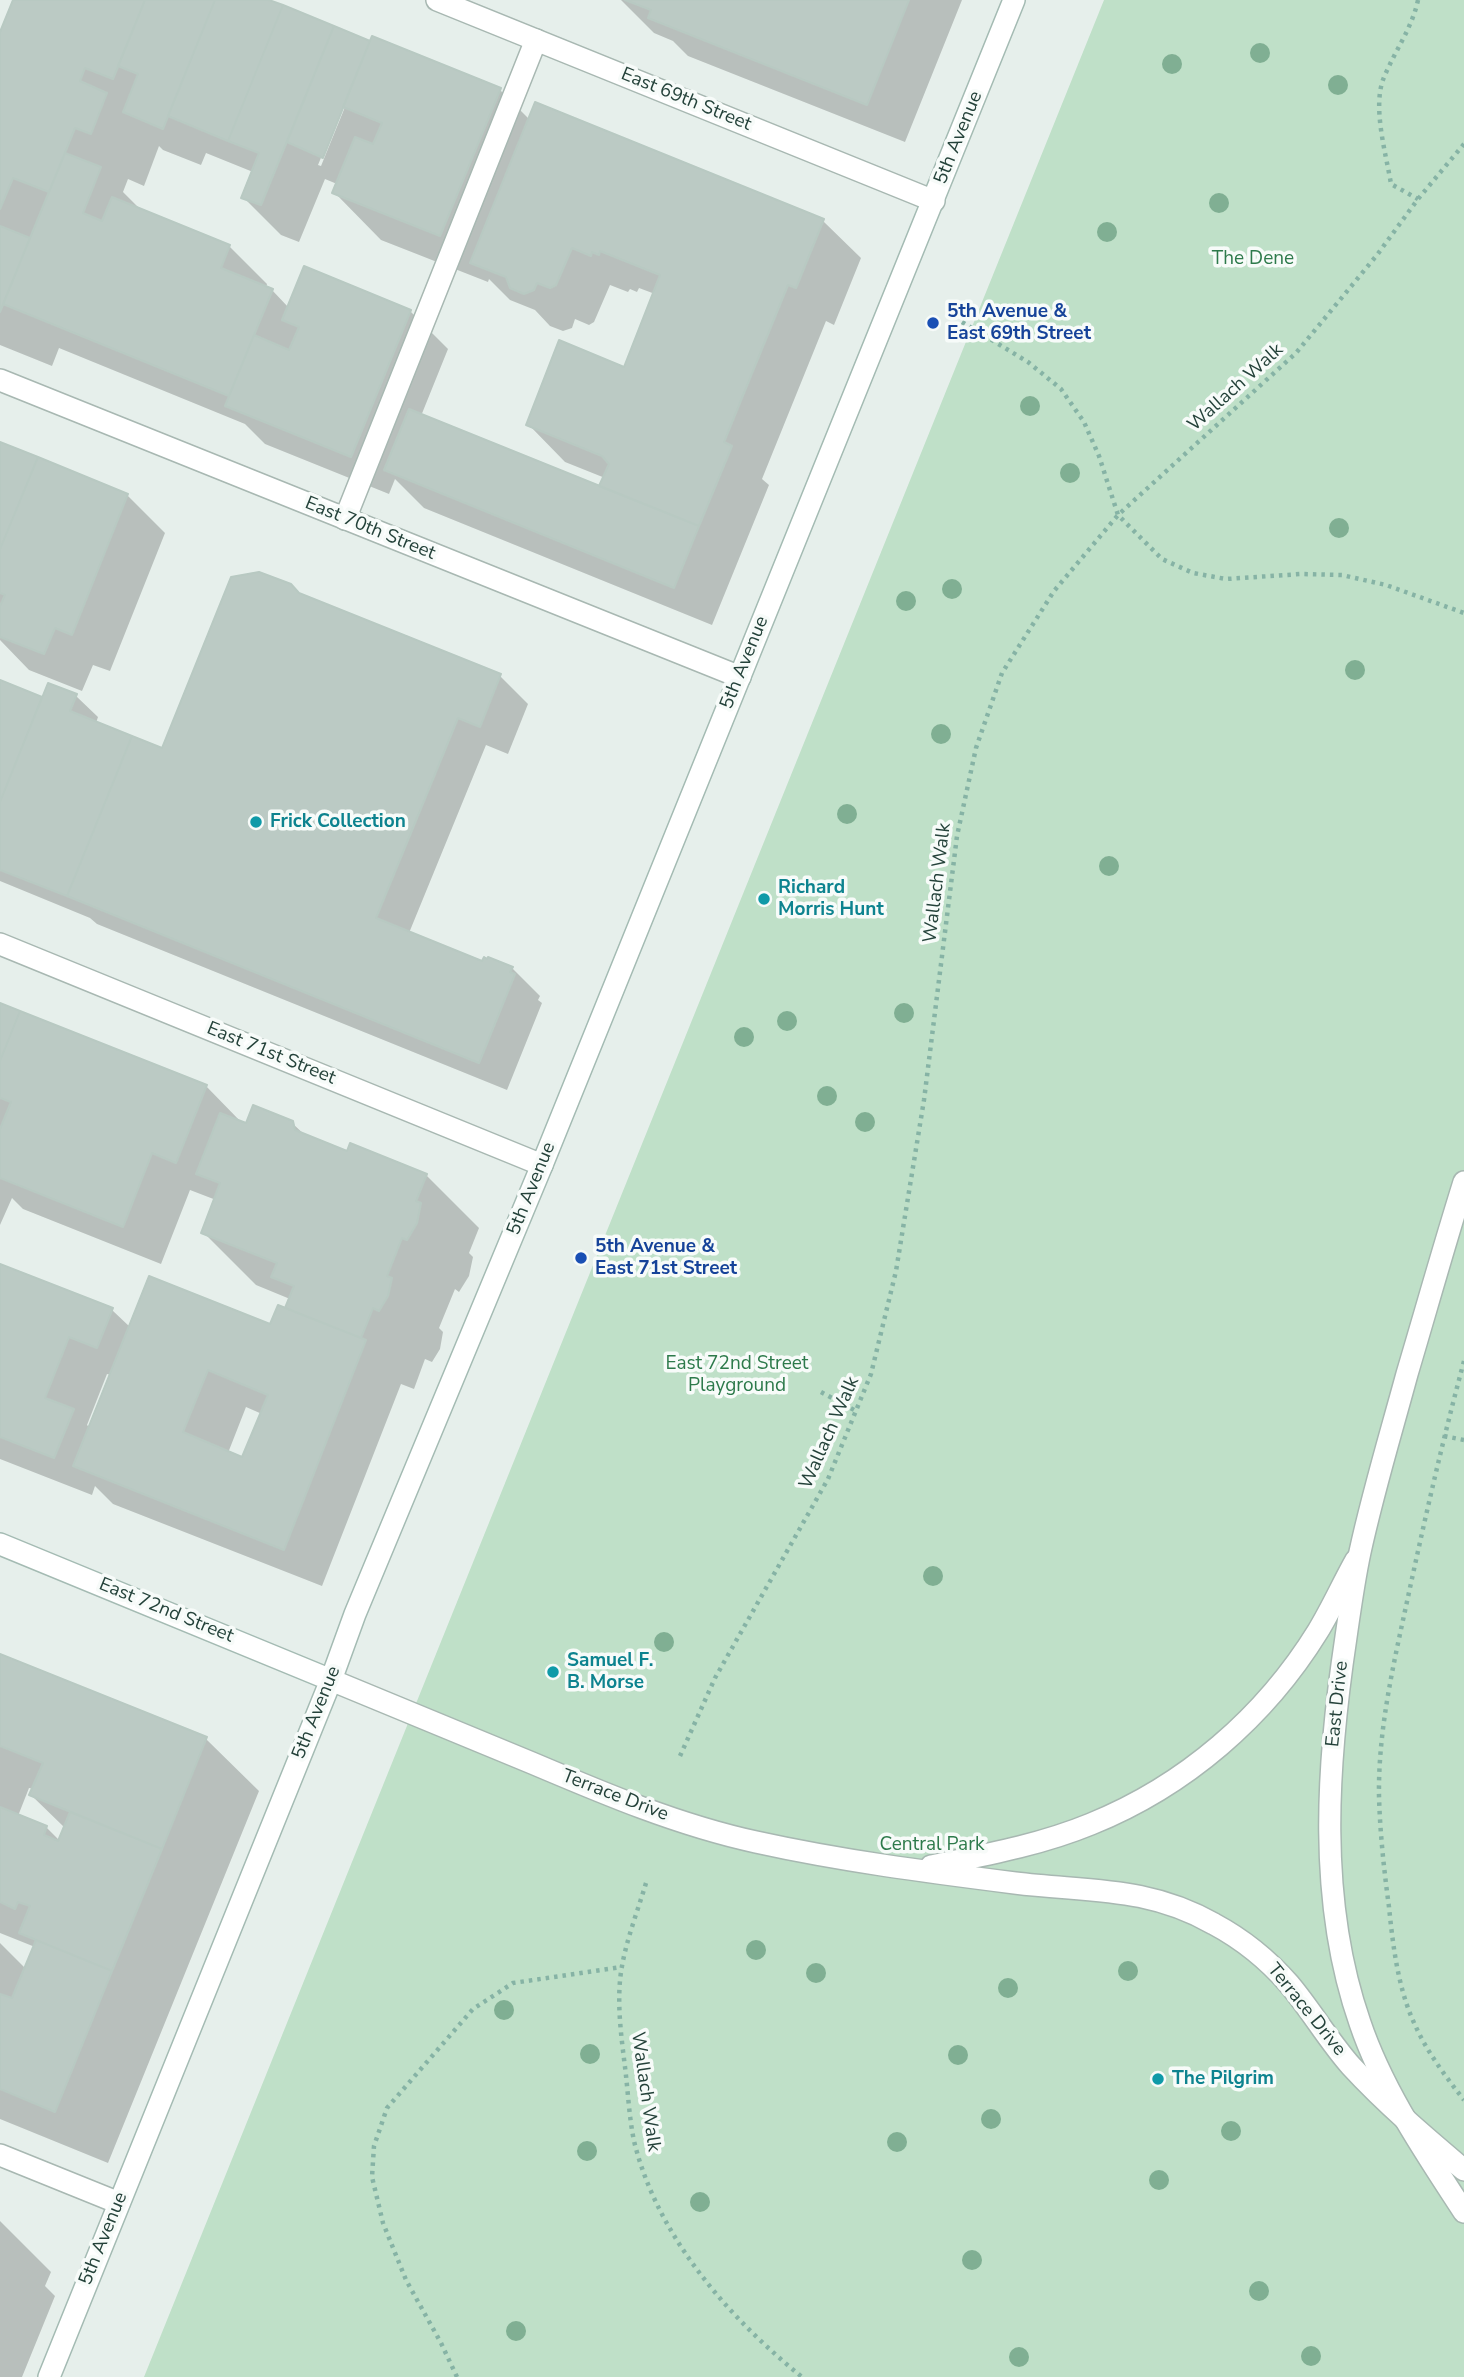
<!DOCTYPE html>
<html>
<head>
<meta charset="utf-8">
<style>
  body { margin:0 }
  canvas { display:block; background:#e6efeb }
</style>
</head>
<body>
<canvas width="1464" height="2377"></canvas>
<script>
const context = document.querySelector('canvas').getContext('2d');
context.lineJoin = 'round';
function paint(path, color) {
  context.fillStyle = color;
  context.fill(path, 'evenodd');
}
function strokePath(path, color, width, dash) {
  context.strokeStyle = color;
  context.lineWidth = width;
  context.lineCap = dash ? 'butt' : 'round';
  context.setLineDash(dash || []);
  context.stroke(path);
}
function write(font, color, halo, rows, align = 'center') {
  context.font = font + ' "Nunito Sans",sans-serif';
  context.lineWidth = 7;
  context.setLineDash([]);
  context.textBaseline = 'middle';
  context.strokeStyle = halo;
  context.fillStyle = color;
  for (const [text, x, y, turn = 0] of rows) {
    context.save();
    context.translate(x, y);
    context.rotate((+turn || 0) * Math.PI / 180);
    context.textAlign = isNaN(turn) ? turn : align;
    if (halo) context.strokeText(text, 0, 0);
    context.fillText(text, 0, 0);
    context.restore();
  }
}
paint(new Path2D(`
  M1104,0h360v2377h-1320z`), '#bfe0c8');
paint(new Path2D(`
  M15,0h249l107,44 129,46 29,29 7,-15 287,117 38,37 -27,67 -8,-4 -64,158 7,6 -57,140 -288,-117 -29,-29 -6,15 -124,-50 -20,-20 -186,-76 -7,18 -52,-21v-308zM343,104l2,3 -24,59 -3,-1zM159,146l4,4 38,15 5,-12 47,19 -10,25 38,38 18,7 26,-63 12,5 -3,8 47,48 107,42 1,-3 21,21 25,10 15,16 13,5 9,-3 3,-9 14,6 5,-3 16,-37 18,7 2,-3 7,3 2,-4 16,6 -31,75 -96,55 37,38 40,16 -5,10 -179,-72 27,-67 -38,-38 -121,-3 -17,-18 -6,-2 1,-4 -38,-38 -92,-37 1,-2 -15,-15 5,-13 16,7z
  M621,0h341l-57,142 -217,-86 -15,-15 -19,-8z
  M0,444l127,51 38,38 -55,138 -17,-6 -11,26 -53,-21 -29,-30z
  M299,595l201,81 28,28 -20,50 -22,-9 -77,188 74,30 29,5 28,28 -2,4 4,3 -35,87 -410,-166 -7,-6 -90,-37v-199l43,17 6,-14 27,11 22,21 -2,6 67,27z
  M0,1005l206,81 37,38 49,-1 15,14 41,16 78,22 53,53 -10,25 4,4 -4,19 -10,16 -4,-3 -16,39 4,4 -3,17 -8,13 -7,-3 -11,30 -13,-5 -79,202 -209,-82 -18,-18 -3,9 -92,-36v-193l112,44 18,17 141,-1 15,-16 4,-11 -34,-14 -53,-53 13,-32 -26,-10 -29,74 -138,-55 -11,-11 -12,27zM107,1374l4,1 -21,53 -3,-3zM246,1407l16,7 -19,45 -15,-6z
  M0,1656l206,83 53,52 -151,372 -108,-44v-176l26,26 9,-22 -35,-14zM29,1788l5,1 -3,6 34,33 -5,13 -14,-14 -28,-11z
  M0,2221l51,51 -6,14 10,10 -33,81h-22z`), '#0003');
const building = new Path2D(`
  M13,0h132l-32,79 -28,-11 -5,13 27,12 -16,41 -16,-6 -26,64 -36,-14 -13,31v-177z
  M145,0h70l-52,129 -40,-17 15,-38 -20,-8z
  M215,0h54l14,5 -55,136 -60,-25z
  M625,0h284l-42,105 -219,-87 3,-8z
  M283,5l51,21 -73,179 -20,-7 18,-45 -31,-12z
  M334,26l36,15 -47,117 -36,-16z
  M372,36l129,52 -61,148 -108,-43 23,-56 18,7 9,-21 -39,-16z
  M535,102l289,117 -28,69 -8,-3 -64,157 8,4 -33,80 -100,-40 10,-22 -7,-8 -76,-31 33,-85 65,27 36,-92 -60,-24 -1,4 -7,-3 -1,4 -19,-8 -16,37 -6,3 -13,-5 -3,7 -10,4 -14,-6 -4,-11 -36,-14z
  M65,153l36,14 -18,46 19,8 10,-24 118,48 -9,23 52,21 -44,107 -226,-92z
  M0,226l30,12 -30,74z
  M304,266l107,44 -60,147 -126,-51 29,-71 35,15 10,-23 -17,-7z
  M409,409l290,117 -25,62 -290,-118z
  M0,442l38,15 -38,92z
  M38,457l90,37 -56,141 -17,-7 -11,26 -44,-17v-31l5,-11 -5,-2v-44z
  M259,572l32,12 8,9 202,81 -21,53 -22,-9 -82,200 106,43 2,-4 3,2 1,-2 25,10 -3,5 5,2 -36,89 -412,-167 65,-160 30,12 69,-171z
  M0,680l42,17 -42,105z
  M48,683l29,11 -7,17 62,25 -65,160 -67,-26v-68z
  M0,1003l20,8 -20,50z
  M20,1011l187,74 -31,78 -24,-10 -29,74 -123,-49v-49l11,-27 -11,-4v-37z
  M253,1105l40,16 2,9 52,21 3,-8 77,31 -11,27 5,2 -4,20 -10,17 -5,-2 -15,38 5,2 -4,18 -9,15 -6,-3 -12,30 -76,-30 9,-22 -23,-9 6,-14 -76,-30 19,-50 -24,-9 24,-61 26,10z
  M0,1264l113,44 -16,40 -28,-11 -24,61 29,11 -20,49 -54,-21z
  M149,1276l121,48 8,-19 88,35 -82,210 -211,-84zM208,1370l60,25 -26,62 -59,-25z
  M0,1654l207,83 -45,112 -133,-54 14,-32 -43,-17z
  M0,1807l47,19 -3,9 14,6 12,-29 92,37 -50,122 -93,-38 11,-27 -12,-4 -3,7 -15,-7z
  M36,1940l76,31 -57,141 -55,-23v-95l12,4z`);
paint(building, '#bbcac4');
strokePath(building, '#b8c9c2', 2);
const lane = new Path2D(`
  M345,519l191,-479
  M331,1680c67,27 134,55 201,83 73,31 146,62 224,79 86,19 172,30 259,41 73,9 132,3 199,41 28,15 54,36 75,60 22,26 39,56 62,82 35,38 74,71 113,104
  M931,1866c54,-11 109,-21 160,-42 94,-38 174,-107 227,-193 14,-23 25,-48 38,-71`);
const street = new Path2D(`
  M437,0l497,201
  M0,380l740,297
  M0,944l542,221
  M1464,1182c-20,64 -38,128 -57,192 -16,59 -34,118 -47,178 -6,28 -10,57 -14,85 -19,126 -29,263 14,386 23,68 65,129 104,189
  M0,2155l119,48`);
const secondary = new Path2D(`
  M0,1544l331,136
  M49,2377l282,-697 24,-66 187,-449 472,-1165`);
strokePath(lane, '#a8b8b2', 24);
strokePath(street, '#a8b8b2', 24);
strokePath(secondary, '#a4bbb3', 24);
strokePath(new Path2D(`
  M1418,0c-6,28 -22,49 -33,75 -14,29 1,78 6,109l27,15
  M962,322l66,40 33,27 23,33 15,34 19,59 44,44 31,14 33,6 75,-5 41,1 44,10 78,28
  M1464,1361c-21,78 -39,157 -56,236 -14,65 -30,132 -29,199 1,37 5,74 10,111 4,39 9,82 26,118 12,27 31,52 49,75
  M821,1392l35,19
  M1444,1436l20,4
  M680,1756l35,-78 113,-199 43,-105 25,-103 28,-171 33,-264 19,-88 26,-75 52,-82 64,-76 178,-162 81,-98 41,-56 46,-55
  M646,1883c-8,27 -19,55 -24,83 -6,32 -1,69 3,101 3,24 4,50 9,74 23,95 94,176 168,236
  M457,2377l-16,-34 -35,-63 -23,-57 -11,-46 2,-31 13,-38 86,-99 40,-26 108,-16`), '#86b3a5', 4.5, [3.5, 5]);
strokePath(lane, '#fff', 21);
strokePath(street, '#fff', 21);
strokePath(secondary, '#fff', 21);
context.fillStyle = '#80af93';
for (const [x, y] of [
  [1260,53],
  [1172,64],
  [1338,85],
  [1219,203],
  [1107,232],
  [1030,406],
  [1070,473],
  [1339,528],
  [952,589],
  [906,601],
  [1355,670],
  [941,734],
  [847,814],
  [1109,866],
  [904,1013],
  [787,1021],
  [744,1037],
  [827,1096],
  [865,1122],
  [933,1576],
  [664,1642],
  [756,1950],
  [1128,1971],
  [816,1973],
  [1008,1988],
  [504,2010],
  [590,2054],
  [958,2055],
  [991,2119],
  [1231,2131],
  [897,2142],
  [587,2151],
  [1159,2180],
  [700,2202],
  [972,2260],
  [1259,2291],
  [516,2331],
  [1311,2356],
  [1019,2357]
]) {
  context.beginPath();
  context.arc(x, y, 10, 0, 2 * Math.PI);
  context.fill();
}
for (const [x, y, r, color] of [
  [933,323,7,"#1a4fb4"],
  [256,822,7,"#0f9aa8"],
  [764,899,7,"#0f9aa8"],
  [581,1258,7,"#1a4fb4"],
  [553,1672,7,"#0f9aa8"],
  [1158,2079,7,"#0f9aa8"]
]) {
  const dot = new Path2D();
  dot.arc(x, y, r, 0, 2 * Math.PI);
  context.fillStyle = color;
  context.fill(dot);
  strokePath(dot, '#f7fbf9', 2.5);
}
write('19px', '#24423a', '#f7fbf9', [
  ["East 69th Street",686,100,22],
  ["5th Avenue",959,138,-68],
  ["Wallach Walk",1236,388,-42],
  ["East 70th Street",370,529,22],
  ["5th Avenue",745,663,-68],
  ["Wallach Walk",938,883,-83],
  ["East 71st Street",271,1054,22],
  ["5th Avenue",532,1189,-68],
  ["Wallach Walk",830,1433,-66],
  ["East 72nd Street",166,1611,22],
  ["East Drive",1338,1704,-84],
  ["5th Avenue",317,1713,-68],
  ["Terrace Drive",615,1796,21],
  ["Terrace Drive",1306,2010,51],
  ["Wallach Walk",645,2092,82],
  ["5th Avenue",104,2239,-68]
]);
write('19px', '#2d7a4b', '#f7fbf9', [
  ["The Dene",1253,259],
  ["East 72nd Street",737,1364],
  ["Playground",737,1386],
  ["Central Park",932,1845]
]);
write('bold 19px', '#164399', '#f7fbf9', [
  ["5th Avenue &",947,312],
  ["East 69th Street",947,334],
  ["5th Avenue &",595,1247],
  ["East 71st Street",595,1269]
], 'left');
write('bold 19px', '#0d838f', '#f7fbf9', [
  ["Frick Collection",270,822],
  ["Richard",778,888],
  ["Morris Hunt",778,910],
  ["Samuel F.",567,1661],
  ["B. Morse",567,1683],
  ["The Pilgrim",1172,2079]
], 'left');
</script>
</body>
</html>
